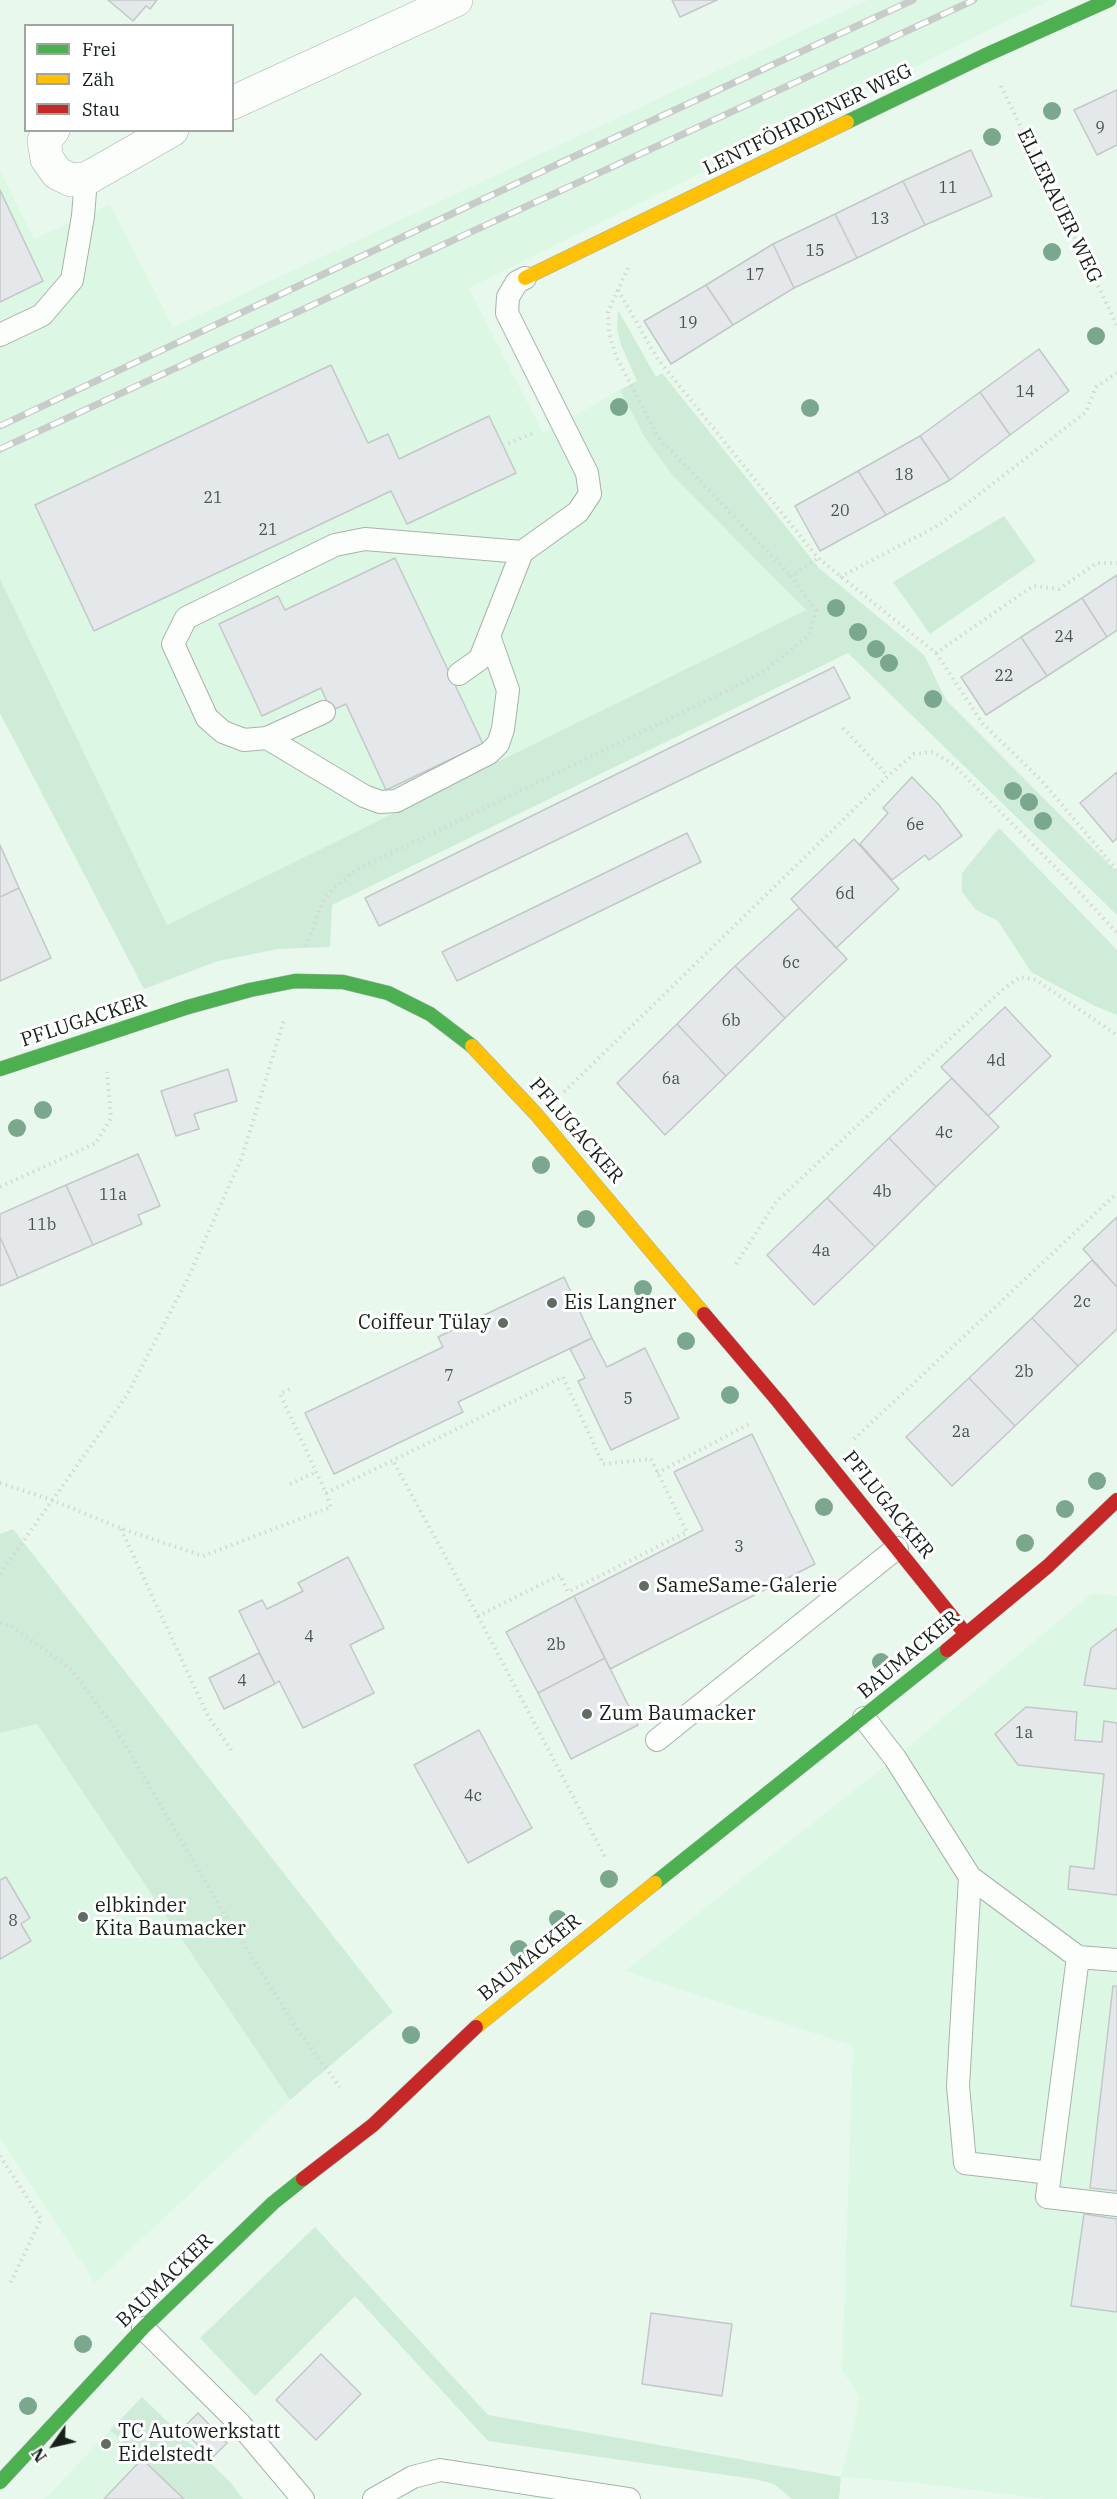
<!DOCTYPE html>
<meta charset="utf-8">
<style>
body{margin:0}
#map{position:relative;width:1117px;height:2499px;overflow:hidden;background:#e8f8ed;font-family:"IBM Plex Serif",serif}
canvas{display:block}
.legend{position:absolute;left:24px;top:24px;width:210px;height:108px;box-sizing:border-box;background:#fff;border:2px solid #a2a6a3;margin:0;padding:8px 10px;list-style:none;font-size:18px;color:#16211a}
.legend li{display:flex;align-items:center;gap:12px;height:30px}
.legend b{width:30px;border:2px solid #a2a6a3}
.north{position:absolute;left:24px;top:2415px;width:60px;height:60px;-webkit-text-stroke:4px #fff;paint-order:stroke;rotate:236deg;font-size:16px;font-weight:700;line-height:24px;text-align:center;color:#16211a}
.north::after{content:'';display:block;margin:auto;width:21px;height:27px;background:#16211a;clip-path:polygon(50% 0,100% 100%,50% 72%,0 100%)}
</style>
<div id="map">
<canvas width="1117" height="2499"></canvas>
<ul class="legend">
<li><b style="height:8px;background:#4caf50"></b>Frei</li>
<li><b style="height:8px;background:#ffc107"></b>Zäh</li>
<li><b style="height:8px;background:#c62828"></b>Stau</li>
</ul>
<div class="north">N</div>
</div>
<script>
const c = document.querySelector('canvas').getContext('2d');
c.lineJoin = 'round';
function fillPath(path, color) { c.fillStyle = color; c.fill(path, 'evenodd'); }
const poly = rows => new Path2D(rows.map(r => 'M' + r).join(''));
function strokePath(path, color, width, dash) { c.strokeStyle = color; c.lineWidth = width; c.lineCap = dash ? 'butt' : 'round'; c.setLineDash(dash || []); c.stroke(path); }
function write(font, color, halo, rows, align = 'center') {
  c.font = font + ' "IBM Plex Serif",serif'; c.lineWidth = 6; c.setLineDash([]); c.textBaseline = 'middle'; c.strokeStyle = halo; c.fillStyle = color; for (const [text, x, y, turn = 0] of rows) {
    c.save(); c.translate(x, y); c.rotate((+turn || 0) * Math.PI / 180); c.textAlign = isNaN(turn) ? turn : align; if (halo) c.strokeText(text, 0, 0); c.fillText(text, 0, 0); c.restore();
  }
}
fillPath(poly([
 [868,0,1050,0,469,288,543,433,620,390,645,438,673,476,806,610,167,926,0,579,0,170,34,239,110,204,173,327],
 [1092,1593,1117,1596,1117,2499,1046,2499,917,2483,841,2477,860,2397,842,2371,853,2046,625,1971,895,1758],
 [37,1724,290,2100,95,2283,0,2138,0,1733],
 [110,2430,142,2459,184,2499,45,2499]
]), '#dcf8e5');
fillPath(poly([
 [618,310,656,377,662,373,819,568,924,655,946,700,1117,872,1117,915,848,653,332,905,330,947,278,949,218,961,144,989,0,713,0,579,167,925,806,610,673,476,645,438,620,390,637,381,621,345,617,329],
 [1004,516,1036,561,930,634,893,582],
 [999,828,1117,950,1117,1015,1095,1006,1031,972,998,921,976,910,962,892,962,873],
 [13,1529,393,2012,290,2100,37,1724,0,1733,0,1534],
 [315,2227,488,2415,841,2477,839,2499,792,2499,774,2484,754,2479,488,2441,355,2296,255,2396,200,2338],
 [142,2397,231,2483,243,2499,184,2499,110,2430]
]), '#ceecd8');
const building = poly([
 [108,0,157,0,150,9,146,6,133,21,108,0],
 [672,0,717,0,680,17,672,0],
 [1117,90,1117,145,1097,155,1074,110,1117,90],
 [971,150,992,196,925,225,903,181,971,150],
 [903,181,925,225,857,258,835,214,903,181],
 [0,190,43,281,0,302,0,190],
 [835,214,857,258,794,288,773,244,835,214],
 [773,244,794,288,733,325,706,285,773,244],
 [706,285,733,325,671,364,644,321,706,285],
 [1039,349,1069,391,1010,435,980,392,1039,349],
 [331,365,368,443,388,434,399,459,489,416,516,473,407,524,391,491,94,631,35,505,331,365],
 [980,392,1010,435,950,480,920,436,980,392],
 [920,436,950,480,886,515,858,471,920,436],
 [858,471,886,515,820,551,795,506,858,471],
 [395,558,483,744,386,790,346,704,331,711,321,688,262,716,219,624,278,596,285,610,395,558],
 [1117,575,1117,630,1107,637,1082,598,1117,575],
 [1082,598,1107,637,1047,676,1021,637,1082,598],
 [1021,637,1047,676,986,715,961,677,1021,637],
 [834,667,850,698,379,926,365,898,834,667],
 [1117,772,1117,838,1113,842,1080,803,1117,772],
 [912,777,939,805,962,836,929,860,925,855,892,880,860,844,888,813,883,808,912,777],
 [687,833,701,862,457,981,442,952,687,833],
 [854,839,899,889,836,948,791,899,854,839],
 [0,845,19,888,0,897,0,845],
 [19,888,51,958,0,981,0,897,19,888],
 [799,908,847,959,785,1018,735,966,799,908],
 [735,966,785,1018,726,1076,677,1024,735,966],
 [1005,1007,1051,1056,988,1116,941,1067,1005,1007],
 [677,1024,726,1076,665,1135,617,1083,677,1024],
 [228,1069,237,1101,194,1114,199,1129,176,1136,161,1091,228,1069],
 [952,1078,999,1127,936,1187,889,1138,952,1078],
 [889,1138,936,1187,875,1247,827,1198,889,1138],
 [138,1154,160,1206,138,1215,142,1224,93,1245,66,1185,138,1154],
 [66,1185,93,1245,18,1278,0,1237,0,1214,66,1185],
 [827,1198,875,1247,814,1305,767,1255,827,1198],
 [1117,1217,1117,1287,1083,1249,1117,1217],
 [0,1237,18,1278,0,1286,0,1237],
 [1092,1260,1117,1287,1117,1329,1078,1366,1032,1318,1092,1260],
 [564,1277,592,1338,458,1402,463,1412,334,1474,305,1413,443,1347,438,1337,564,1277],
 [1032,1318,1078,1366,1015,1426,969,1378,1032,1318],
 [592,1338,607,1367,645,1348,679,1418,611,1450,578,1381,585,1378,570,1349,592,1338],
 [969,1378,1015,1426,952,1486,906,1437,969,1378],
 [752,1434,815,1564,610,1669,574,1596,703,1530,674,1472,752,1434],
 [348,1557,384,1628,350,1645,374,1693,303,1728,279,1681,275,1684,239,1611,262,1600,267,1609,303,1591,298,1583,348,1557],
 [574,1596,605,1658,538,1693,506,1632,574,1596],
 [1117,1628,1117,1689,1084,1685,1091,1648,1117,1628],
 [259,1653,275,1684,224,1709,209,1678,259,1653],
 [605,1658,638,1725,571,1759,538,1693,605,1658],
 [1026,1707,1077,1712,1075,1740,1102,1742,1104,1721,1117,1723,1117,1895,1068,1889,1070,1866,1094,1869,1104,1774,1018,1765,995,1734,1026,1707],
 [479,1730,532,1828,468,1863,414,1765,479,1730],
 [6,1877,30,1918,21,1924,31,1941,0,1959,0,1880,6,1877],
 [1113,1986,1117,1986,1117,2191,1090,2188,1113,1986],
 [1084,2214,1117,2219,1117,2312,1071,2306,1084,2214],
 [651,2313,732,2324,722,2396,642,2384,651,2313],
 [321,2354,361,2394,316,2440,276,2400,321,2354],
 [198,2413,227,2443,211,2459,182,2429,198,2413],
 [142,2459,184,2499,104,2499,142,2459]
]);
fillPath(building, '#e4e8eb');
strokePath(building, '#c3c7c8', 1.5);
const lane = poly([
 [0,335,42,315,72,280,83,216,86,179],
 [459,674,480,659,522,552],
 [324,712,267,738,244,740,223,732,207,718,173,644,186,618,335,545,365,539,522,552,578,512,590,494,587,473,507,313,508,297,517,282,525,278],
 [267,738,364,796,380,802,396,801,489,753,498,744,503,729,508,690,489,636],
 [864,1718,895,1758,970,1877,1078,1957,1047,2197,1117,2205],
 [657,1740,897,1548],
 [970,1877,958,2086,965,2163,1050,2173],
 [1078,1957,1117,1960],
 [143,2328,239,2423,303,2499],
 [374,2499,413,2477,440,2470,629,2499]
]);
const street = poly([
 [232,103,456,0],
 [53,130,44,141,47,159,57,173,71,180,86,179,172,130]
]);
const fast = poly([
 [847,122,986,55,1109,0],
 [0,1069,188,1007,250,990,295,981,343,982,388,993,430,1014,472,1046],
 [655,1883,947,1650],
 [0,2482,143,2328,273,2203,303,2179]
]);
const slow = poly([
 [525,278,847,122],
 [472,1046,536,1114,704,1314],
 [476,2027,655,1883]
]);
const jam = poly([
 [704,1314,778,1401,965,1633],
 [947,1650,1048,1566,1117,1500],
 [303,2179,373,2125,476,2027]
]);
strokePath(lane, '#a6b2aa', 24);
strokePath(street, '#a6b2aa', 34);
strokePath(fast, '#a6b2aa', 15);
strokePath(slow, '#a6b2aa', 15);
strokePath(jam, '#a6b2aa', 15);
strokePath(poly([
 [1001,86,1117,325],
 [628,268,608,312,609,333,616,356,658,437,791,576],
 [618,290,657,358,818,558,936,653,1033,586,1059,589,1097,563,1117,563],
 [503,446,533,433],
 [840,577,939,525,1086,412,1096,387,1117,373],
 [936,653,983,724,1041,780,1117,870],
 [843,728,888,776],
 [306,946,322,903,332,890,356,870,733,688,766,670,809,635,816,611,791,576,818,558],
 [564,1092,888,776,914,754,933,752,954,765,1067,879,1117,933],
 [0,1187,96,1143,111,1118,107,1072],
 [736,1264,776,1202,1002,990,1020,977,1036,980,1117,1035],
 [854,1439,1117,1193],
 [657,1473,751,1423],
 [0,1483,52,1500,120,1528,203,1556,331,1507,326,1493,280,1394,292,1388],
 [290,1484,316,1472],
 [326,1493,563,1377,603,1464,651,1459,687,1532,568,1592,560,1575,478,1616,393,1461],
 [121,1529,208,1716,234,1754],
 [0,1574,127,1395,187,1280,242,1157,284,1020],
 [478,1616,606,1859],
 [0,1623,11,1626,71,1669,117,1731,221,1908,297,2029,340,2087],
 [0,2156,41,2219,10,2284]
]), '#d3d8d4', 4, [1.5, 4.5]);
strokePath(lane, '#fcfefc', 22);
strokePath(street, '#fcfefc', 33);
strokePath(fast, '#4caf50', 14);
strokePath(slow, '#ffc107', 14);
strokePath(jam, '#c62828', 14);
const rail = poly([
 [0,426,575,156,913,0],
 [0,449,974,0]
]);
strokePath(rail, '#c7ccc8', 7);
strokePath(rail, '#fff', 4.5, [14]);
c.fillStyle = '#7ca78f';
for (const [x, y] of [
 [1052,111],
 [992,137],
 [1052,252],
 [1096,336],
 [619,407],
 [810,408],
 [836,608],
 [858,632],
 [876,649],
 [889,663],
 [933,699],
 [1013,791],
 [1029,802],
 [1043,821],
 [43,1110],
 [17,1128],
 [541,1165],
 [586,1219],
 [643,1289],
 [686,1341],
 [730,1395],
 [1097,1481],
 [824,1507],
 [1065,1509],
 [1025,1543],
 [881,1662],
 [609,1879],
 [558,1919],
 [519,1949],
 [411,2035],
 [83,2344],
 [28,2406]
]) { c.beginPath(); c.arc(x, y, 9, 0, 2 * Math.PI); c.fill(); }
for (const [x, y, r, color] of [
 [552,1303,6,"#606c64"],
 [503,1323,6,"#606c64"],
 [644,1586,6,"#606c64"],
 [587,1714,6,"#606c64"],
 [83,1917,6,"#606c64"],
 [106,2444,6,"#606c64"]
]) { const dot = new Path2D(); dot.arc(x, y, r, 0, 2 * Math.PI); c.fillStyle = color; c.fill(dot); strokePath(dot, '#fff', 2); }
write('16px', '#4a534e', null, [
 ["9",1100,128],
 ["11",948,188],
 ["13",880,219],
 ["15",815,251],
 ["17",755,275],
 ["19",688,323],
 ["14",1025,392],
 ["18",904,475],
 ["21",213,498],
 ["20",840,511],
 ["21",268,530],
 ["24",1064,637],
 ["22",1004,676],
 ["6e",915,825],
 ["6d",845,894],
 ["6c",791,963],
 ["6b",731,1021],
 ["4d",996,1061],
 ["6a",671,1079],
 ["4c",944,1133],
 ["4b",882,1192],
 ["11a",113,1195],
 ["11b",42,1225],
 ["4a",821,1251],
 ["2c",1082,1302],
 ["2b",1024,1372],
 ["7",449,1376],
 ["5",628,1399],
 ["2a",961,1432],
 ["3",739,1547],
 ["4",309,1637],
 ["2b",556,1645],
 ["4",242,1681],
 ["1a",1024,1733],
 ["4c",473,1796],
 ["8",13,1921]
]);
write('20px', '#16211a', '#fff', [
 ["LENTFÖHRDENER WEG",808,120,-26],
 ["ELLERAUER WEG",1059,206,64],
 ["PFLUGACKER",84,1021,-18],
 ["PFLUGACKER",576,1131,49],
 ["PFLUGACKER",888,1505,51],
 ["BAUMACKER",909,1655,-40],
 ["BAUMACKER",530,1958,-39],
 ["BAUMACKER",165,2281,-44]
]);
write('20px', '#16211a', '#fff', [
 ["Eis Langner",564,1303],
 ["Coiffeur Tülay",491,1323,"right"],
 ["SameSame-Galerie",656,1586],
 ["Zum Baumacker",599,1714],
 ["elbkinder",95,1906],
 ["Kita Baumacker",95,1929],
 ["TC Autowerkstatt",118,2432],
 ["Eidelstedt",118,2455]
], 'left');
</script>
